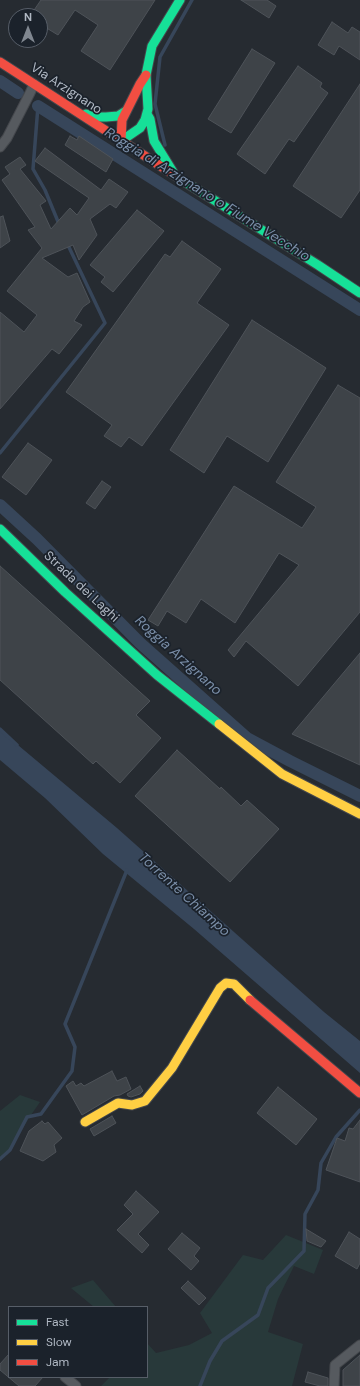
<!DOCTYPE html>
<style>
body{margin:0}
#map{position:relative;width:360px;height:1386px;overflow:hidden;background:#262b31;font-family:"DM Sans",sans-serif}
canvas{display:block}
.legend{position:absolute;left:8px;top:1306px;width:140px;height:72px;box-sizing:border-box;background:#1b222b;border:1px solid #575e68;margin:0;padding:5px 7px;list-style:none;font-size:12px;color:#b0b8c3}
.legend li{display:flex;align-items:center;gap:8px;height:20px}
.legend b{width:20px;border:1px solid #575e68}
.north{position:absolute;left:8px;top:8px;width:40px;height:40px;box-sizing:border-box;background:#1b222b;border:1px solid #575e68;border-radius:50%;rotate:0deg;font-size:11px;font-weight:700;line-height:16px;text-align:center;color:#b0b8c3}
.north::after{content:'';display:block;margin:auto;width:14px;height:18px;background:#808790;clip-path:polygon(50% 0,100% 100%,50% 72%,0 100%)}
</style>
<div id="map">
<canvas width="360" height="1386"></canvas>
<ul class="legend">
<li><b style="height:5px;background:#16e098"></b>Fast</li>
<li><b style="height:5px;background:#ffcf43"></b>Slow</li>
<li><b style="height:5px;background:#f24e42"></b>Jam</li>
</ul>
<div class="north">N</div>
</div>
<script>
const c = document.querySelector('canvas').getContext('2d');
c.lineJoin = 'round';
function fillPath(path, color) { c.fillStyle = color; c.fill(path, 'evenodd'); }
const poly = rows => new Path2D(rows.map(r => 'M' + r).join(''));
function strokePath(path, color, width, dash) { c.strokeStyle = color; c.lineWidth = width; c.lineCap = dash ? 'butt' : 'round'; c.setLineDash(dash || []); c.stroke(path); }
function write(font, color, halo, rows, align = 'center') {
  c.font = font + ' "DM Sans",sans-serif'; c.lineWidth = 3.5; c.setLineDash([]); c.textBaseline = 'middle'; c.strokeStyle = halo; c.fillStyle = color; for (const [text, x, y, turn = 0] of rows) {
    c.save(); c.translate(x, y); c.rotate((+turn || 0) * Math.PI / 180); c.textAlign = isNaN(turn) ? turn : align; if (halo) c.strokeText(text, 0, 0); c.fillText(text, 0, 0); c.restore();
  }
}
fillPath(poly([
 [20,1095,40,1102,29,1118,8,1153,0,1161,0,1111],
 [286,1235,323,1250,314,1274,294,1266,278,1299,268,1332,303,1344,292,1386,101,1386,110,1377,147,1377,147,1343,156,1353,189,1345,212,1333,200,1313,243,1255,263,1260],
 [93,1280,116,1307,94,1307,71,1288]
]), '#28393a');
fillPath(poly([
 [0,730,117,828,324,1012,360,1041,360,1073,194,929,103,854,45,798,0,760]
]), '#37465a');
strokePath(poly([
 [38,106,33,169,45,190,59,224],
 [165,145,155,104,160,57,192,0],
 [0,453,105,323,67,243],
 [0,729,17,745],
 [0,1159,10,1150,27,1117,41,1114,72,1071,75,1047,65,1024,127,870],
 [200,1386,210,1361,222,1341,258,1315,268,1288,304,1251,305,1214,318,1190,321,1163,336,1137,360,1110]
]), '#37465a', 3.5);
strokePath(poly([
 [0,81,18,93],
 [38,106,360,310],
 [0,505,37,539,140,643,247,738,290,761,360,796]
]), '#37465a', 12);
const building = poly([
 [41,0,155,0,110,70,81,51,98,25,75,10,58,35,40,24,40,16,30,16,41,0],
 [241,0,267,0,276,6,269,18,241,0],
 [332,22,348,33,352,27,360,32,360,60,339,46,334,55,318,45,332,22],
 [252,49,275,63,231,133,208,119,252,49],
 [298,66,322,83,320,87,328,93,294,142,289,139,265,174,237,154,298,66],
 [360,84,360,190,341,218,293,186,360,84],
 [70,136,77,140,79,136,113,159,106,172,65,145,70,136],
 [45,148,101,190,109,179,128,192,116,208,110,204,90,219,97,235,79,260,73,245,42,258,68,277,77,273,90,302,83,307,74,321,82,325,59,354,52,349,0,409,0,312,24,332,37,315,7,291,42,248,28,230,35,227,2,180,10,174,5,167,20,157,26,165,20,169,46,201,40,205,51,229,70,208,77,215,89,198,35,161,45,148],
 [137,210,164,231,113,292,101,282,105,277,90,265,137,210],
 [3,216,10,241,0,248,0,217,3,216],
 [182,241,221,269,197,303,229,325,142,446,129,437,121,447,104,436,112,425,66,392,165,254,170,257,182,241],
 [252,320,326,368,268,462,227,436,204,473,170,450,252,320],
 [338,385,360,398,360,612,298,686,246,641,234,657,228,650,299,565,279,553,235,623,201,599,186,623,167,611,158,626,148,620,234,486,302,528,316,507,276,482,338,385],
 [28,443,52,460,26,495,2,477,28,443],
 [102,481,111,487,95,509,86,503,102,481],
 [0,566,150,701,136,715,161,738,120,783,96,761,93,764,0,680,0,566],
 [360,653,360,765,292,734,360,653],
 [177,750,220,789,221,787,241,806,247,800,279,829,230,882,135,796,177,750],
 [112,1071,117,1081,126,1077,131,1089,120,1095,114,1096,82,1115,66,1086,73,1081,76,1086,81,1083,84,1086,112,1071],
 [140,1086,143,1091,140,1094,131,1097,128,1096,127,1094,140,1086],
 [278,1087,317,1119,296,1145,257,1113,278,1087],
 [112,1116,116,1123,94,1136,90,1129,112,1116],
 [360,1120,360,1182,326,1170,337,1138,345,1141,349,1128,353,1129,360,1120],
 [42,1121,45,1124,48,1122,62,1138,54,1145,56,1152,43,1161,20,1151,29,1131,42,1121],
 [136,1191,159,1212,138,1234,149,1245,142,1253,117,1230,133,1214,124,1205,136,1191],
 [306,1229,326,1241,321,1247,307,1241,306,1229],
 [349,1232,360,1239,360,1263,357,1269,335,1256,349,1232],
 [182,1233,200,1248,194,1256,199,1261,191,1270,168,1249,182,1233],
 [188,1281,206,1298,199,1305,181,1288,188,1281],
 [9,1354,9,1377,43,1377,35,1386,19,1386,0,1370,0,1364,9,1354],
 [360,1355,360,1386,343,1386,343,1370,360,1355],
 [308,1372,328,1378,328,1386,320,1386,305,1382,308,1372]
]);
fillPath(building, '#3e4348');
strokePath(building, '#4e5359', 1);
const street = poly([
 [0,147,7,138,30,93,34,84],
 [65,1377,76,1386],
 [334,1386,335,1365,360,1345]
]);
const fast = poly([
 [86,114,95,117,106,117,118,116,126,111],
 [147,114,150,119,154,141,173,172],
 [121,141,140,128,145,120,148,109,146,75,152,46,180,0],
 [182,180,318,265,360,293],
 [0,529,65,592,157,675,219,724]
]);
const slow = poly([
 [219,724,282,774,360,814],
 [85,1122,118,1103,132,1105,145,1101,172,1068,220,988,226,983,234,984,250,1000]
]);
const jam = poly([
 [0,62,182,180],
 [121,141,122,120,140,84,146,75],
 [250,1000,360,1093]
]);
strokePath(street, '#44474c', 11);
strokePath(fast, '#44474c', 11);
strokePath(slow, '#44474c', 11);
strokePath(jam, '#44474c', 11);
strokePath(street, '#565a5f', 9);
strokePath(fast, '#16e098', 9);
strokePath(slow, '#ffcf43', 9);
strokePath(jam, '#f24e42', 9);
write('13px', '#b0b8c3', '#1b222b', [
 ["Via Arzignano",66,89,33],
 ["Strada dei Laghi",81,587,43]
]);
write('italic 14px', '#7b8fa9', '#1b222b', [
 ["Roggia di Arzignano o Fiume Vecchio",207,195,32],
 ["Roggia Arzignano",178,656,42],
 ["Torrente Chiampo",184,895,42]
]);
</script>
